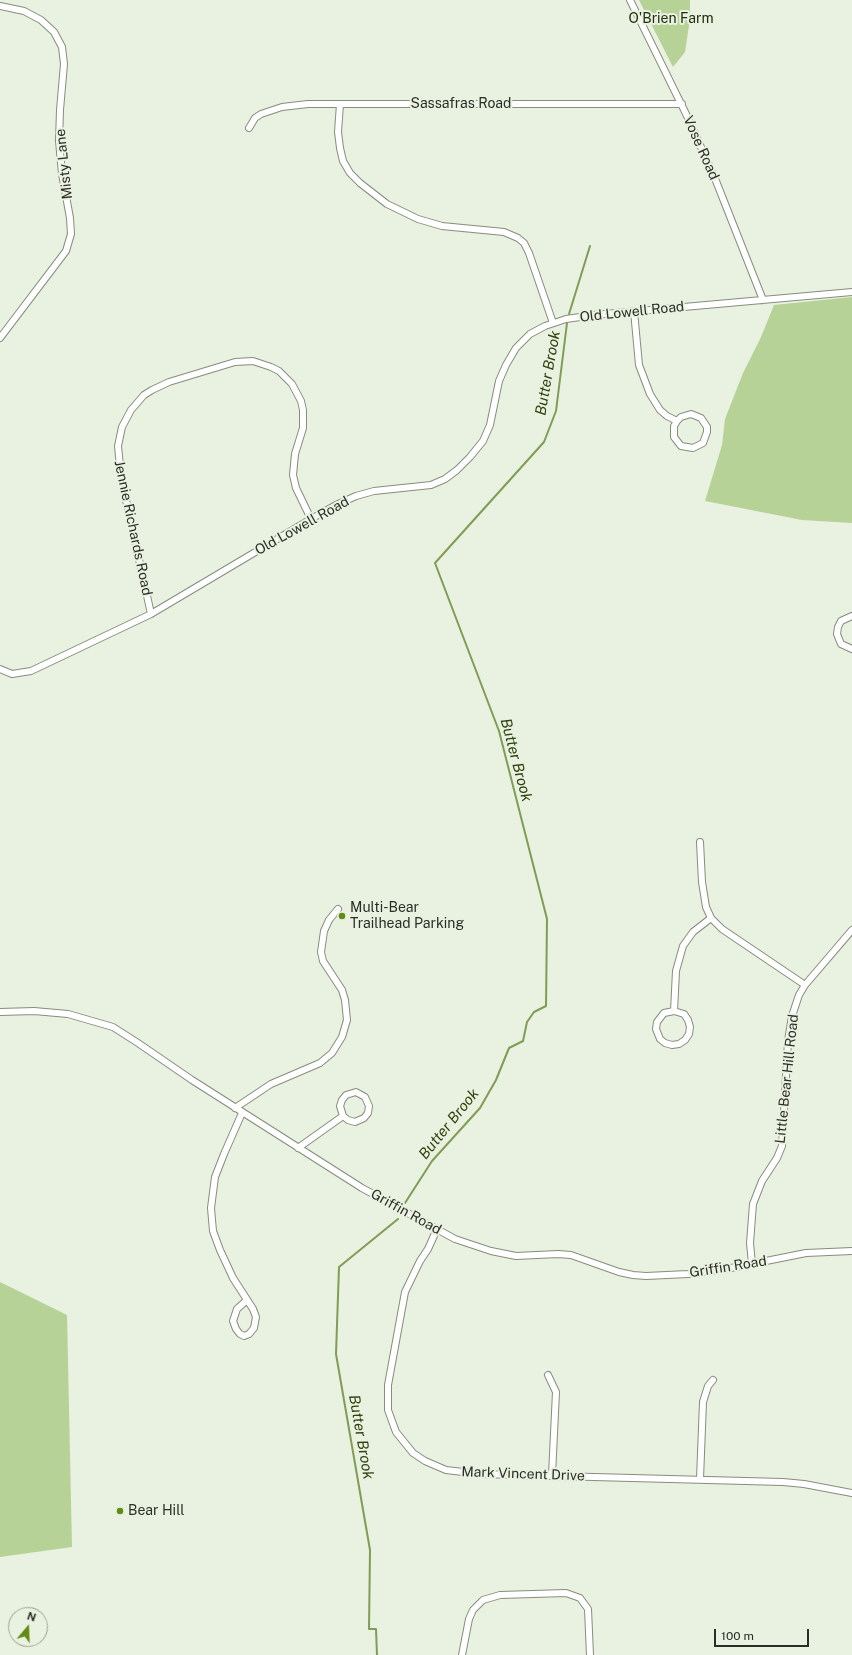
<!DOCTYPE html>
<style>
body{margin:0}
#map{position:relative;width:852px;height:1655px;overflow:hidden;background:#e9f1e0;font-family:"Public Sans",sans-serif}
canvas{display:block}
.north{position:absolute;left:8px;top:1607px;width:40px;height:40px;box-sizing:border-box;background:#e9f1e0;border:1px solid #9da396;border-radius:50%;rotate:19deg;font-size:11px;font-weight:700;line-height:16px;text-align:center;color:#2b2e27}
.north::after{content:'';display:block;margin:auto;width:14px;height:18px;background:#628a15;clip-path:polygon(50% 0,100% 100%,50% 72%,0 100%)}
.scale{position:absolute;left:714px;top:1629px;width:95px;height:18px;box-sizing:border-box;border:2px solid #2b2e27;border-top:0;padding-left:5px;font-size:12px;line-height:14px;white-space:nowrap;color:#2b2e27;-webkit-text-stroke:3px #e9f1e0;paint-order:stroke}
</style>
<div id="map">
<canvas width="852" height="1655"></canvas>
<div class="north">N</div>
<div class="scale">100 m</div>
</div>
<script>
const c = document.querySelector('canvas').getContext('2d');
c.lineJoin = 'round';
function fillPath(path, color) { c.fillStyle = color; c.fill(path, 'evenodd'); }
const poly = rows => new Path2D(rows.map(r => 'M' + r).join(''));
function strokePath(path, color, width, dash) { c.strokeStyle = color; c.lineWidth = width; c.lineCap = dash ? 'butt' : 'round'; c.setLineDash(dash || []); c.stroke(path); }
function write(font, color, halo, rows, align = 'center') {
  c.font = font + ' "Public Sans",sans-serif'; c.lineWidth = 4; c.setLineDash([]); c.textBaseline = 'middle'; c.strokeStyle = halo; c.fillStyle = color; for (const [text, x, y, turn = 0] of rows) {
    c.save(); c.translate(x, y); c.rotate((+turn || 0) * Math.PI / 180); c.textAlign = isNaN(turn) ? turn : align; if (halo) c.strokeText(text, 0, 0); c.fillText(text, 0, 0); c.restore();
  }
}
fillPath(poly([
 [639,0,690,0,690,19,685,52,673,67],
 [852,297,852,523,802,520,705,501,722,445,725,419,743,373,761,337,774,305],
 [0,1282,67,1315,72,1547,0,1557]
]), '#b7d296');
strokePath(poly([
 [569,314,590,246],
 [405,1203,432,1161,480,1108,496,1080,509,1048,523,1041,527,1022,534,1012,546,1006,547,919,499,731,435,563,544,442,556,411,567,323],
 [377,1655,376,1629,369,1629,370,1550,336,1354,339,1267,398,1219]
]), '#7f9d55', 2);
const street = poly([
 [630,0,688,118,716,181,763,300],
 [0,6,24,11,41,20,54,32,62,47,64,64,60,110,59,141,62,174,70,218,71,234,66,251,0,338],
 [340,104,338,132,340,148,343,161,350,173,360,183,387,204,418,219,442,226,504,232,518,238,524,243,529,253,553,323],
 [249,128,255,118,261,114,282,107,308,104,682,104],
 [634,311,639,365,650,394,660,410,667,416,677,421,681,417,691,414,701,418,707,427,707,432,703,443,693,448,681,446,674,437,674,426,677,421],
 [151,614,121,477,118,446,122,427,131,410,144,395,152,390,169,382,235,362,253,361,271,367,279,371,292,384,301,401,303,410,303,428,295,454,293,475,296,488,311,519],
 [852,616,841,621,838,627,837,634,841,644,852,649],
 [0,669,12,674,31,671,151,614,311,519,336,505,356,496,374,491,431,485,445,479,457,470,470,457,483,441,490,425,499,381,506,365,516,348,530,334,545,326,566,319,594,315,852,292],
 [700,842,702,882,706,907,711,918,722,929,805,985],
 [674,1011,684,1014,688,1020,690,1027,689,1034,685,1040,679,1044,672,1045,665,1043,660,1039,656,1029,657,1022,664,1013,674,1011,676,971,683,946,693,932,711,918],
 [0,1012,34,1011,68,1014,113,1027,138,1043,192,1080,362,1188,455,1239,491,1251,516,1256,558,1254,571,1255,619,1272,633,1275,646,1276,688,1274,726,1269,806,1253,852,1251],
 [235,1108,271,1084,320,1063,332,1053,342,1037,347,1020,345,1000,342,990,323,961,321,952,324,931,329,920,338,909],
 [242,1113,224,1154,215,1177,211,1208,213,1231,220,1250,233,1278,253,1309,256,1317,254,1328,249,1334,244,1336,240,1334,236,1329,233,1321,237,1309,247,1300],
 [298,1148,343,1116,340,1106,342,1100,346,1095,356,1092,365,1097,369,1106,368,1113,364,1118,355,1122,348,1120,343,1116],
 [437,1229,428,1249,420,1261,405,1292,388,1385,388,1410,396,1432,413,1453,425,1461,446,1470,480,1474,783,1482,804,1484,852,1493],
 [752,1264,750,1243,753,1204,762,1181,777,1158,782,1146,788,1041,792,1016,799,995,805,985,852,930],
 [548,1375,556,1392,552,1475],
 [700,1479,703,1402,708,1386,713,1380],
 [462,1655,469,1619,473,1610,483,1600,500,1595,566,1593,580,1598,588,1609,590,1655]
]);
strokePath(street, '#868d7d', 8);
strokePath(street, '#fff', 6);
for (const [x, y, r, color] of [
 [342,916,4,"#628a15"],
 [120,1511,4,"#628a15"]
]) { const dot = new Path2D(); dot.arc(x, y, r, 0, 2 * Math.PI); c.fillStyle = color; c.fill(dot); strokePath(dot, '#e9f1e0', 1.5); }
write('14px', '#212e0f', '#e9f1e0', [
 ["O'Brien Farm",671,19]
]);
write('14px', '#2b2e27', '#e9f1e0', [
 ["Sassafras Road",461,104],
 ["Vose Road",701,148,66],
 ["Misty Lane",64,164,-96],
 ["Old Lowell Road",632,312,-6],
 ["Old Lowell Road",302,526,-29],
 ["Jennie Richards Road",133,528,78],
 ["Little Bear Hill Road",787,1079,-84],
 ["Griffin Road",406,1212,29],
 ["Griffin Road",728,1267,-9],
 ["Mark Vincent Drive",523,1474,2]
]);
write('14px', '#2b2e27', '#e9f1e0', [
 ["Multi-Bear",350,908],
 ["Trailhead Parking",350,924],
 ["Bear Hill",128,1511]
], 'left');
write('italic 15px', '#2f420d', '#e9f1e0', [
 ["Butter Brook",548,373,-80],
 ["Butter Brook",516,760,75],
 ["Butter Brook",449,1124,-51],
 ["Butter Brook",361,1437,80]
]);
</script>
